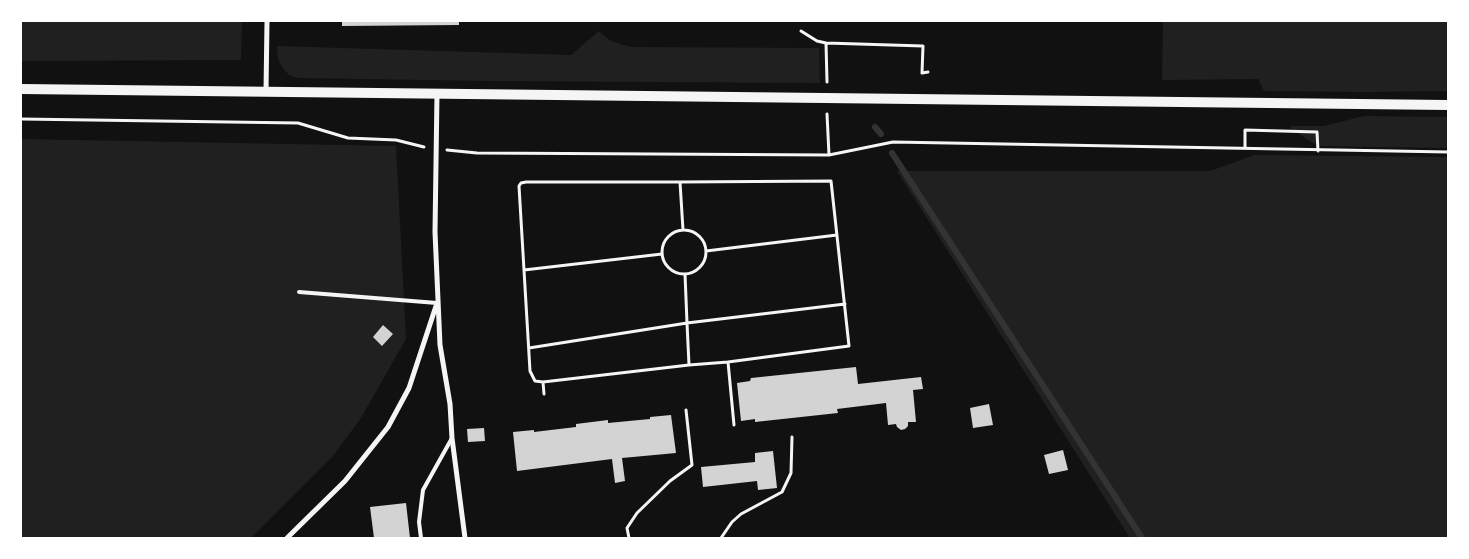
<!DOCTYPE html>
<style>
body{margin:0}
#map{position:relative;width:1469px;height:559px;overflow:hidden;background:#111;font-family:Cabin,sans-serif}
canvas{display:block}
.frame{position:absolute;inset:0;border:22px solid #fff;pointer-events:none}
</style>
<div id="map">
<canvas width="1469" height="559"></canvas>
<div class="frame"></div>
</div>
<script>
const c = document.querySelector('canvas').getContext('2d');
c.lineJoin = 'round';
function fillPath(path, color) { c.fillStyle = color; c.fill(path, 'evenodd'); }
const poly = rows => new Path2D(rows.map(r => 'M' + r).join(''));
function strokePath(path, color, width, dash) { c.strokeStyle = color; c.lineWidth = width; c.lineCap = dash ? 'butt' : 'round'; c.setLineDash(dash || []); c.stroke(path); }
fillPath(poly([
 [21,21,242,21,241,60,21,61],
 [1163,21,1448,21,1448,91,1365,92,1264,91,1258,79,1162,80],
 [599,31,609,40,630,47,819,48,820,83,491,81,298,78,289,75,282,67,278,59,277,46,571,55],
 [1364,116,1448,117,1448,148,1318,146,1291,129,1291,126,1324,126],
 [21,139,396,146,406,339,361,418,333,456,251,538,21,538],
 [1255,155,1448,157,1448,538,1130,538,897,171,1210,171]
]), '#202020');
strokePath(poly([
 [875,127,881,134],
 [892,153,1142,538]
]), '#333', 6);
fillPath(poly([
 [342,21,459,21,459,25,342,26],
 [383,325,393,334,382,346,373,337],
 [856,367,858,384,921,377,923,389,913,390,916,422,908,422,908,426,905,429,901,430,897,427,896,424,888,425,886,403,837,409,838,413,755,422,755,419,741,421,737,383,750,381,751,378],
 [989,404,993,425,973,428,970,408],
 [671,415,676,453,622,458,625,481,615,483,612,459,517,471,513,432,534,430,534,432,576,427,576,424,608,420,608,423,650,419,650,417],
 [484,428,485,441,468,442,467,429],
 [1063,450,1068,470,1049,474,1044,455],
 [773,451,777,488,758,490,757,481,703,487,701,467,755,462,755,453],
 [406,503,410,538,374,538,370,507]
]), '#d3d3d3');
strokePath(poly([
 [801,31,817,41,826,43,827,82],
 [826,43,923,46,922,73,928,72],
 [827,114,829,155],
 [21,119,298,123,348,138,396,140,424,147],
 [1245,148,1245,130,1317,132,1318,151],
 [447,150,477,153,829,155,893,142,1448,152],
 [680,182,526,182,521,183,519,186,530,371,535,381,543,382,689,365],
 [683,230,680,182,831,181,849,346,728,362,734,425],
 '662 252a22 22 0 1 1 44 0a22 22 0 1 1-44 0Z',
 [706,251,837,235],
 [524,270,662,254],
 [685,274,687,323,845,304],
 [529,348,687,323,689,365,728,362],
 [543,382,544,394],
 [629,538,627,528,637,513,670,481,692,465,686,410],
 [721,538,732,522,741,514,782,492,791,473,792,437]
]), '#f5f5f5', 3);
strokePath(poly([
 [299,292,437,303],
 [421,538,419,522,423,490,452,438]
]), '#f5f5f5', 4);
strokePath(poly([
 [266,91,267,21],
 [437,94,435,232,440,345,450,404,452,438,465,538],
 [287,538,345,481,388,427,409,388,436,306]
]), '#f5f5f5', 5);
strokePath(poly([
 [21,89,1448,105]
]), '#f5f5f5', 10);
</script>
